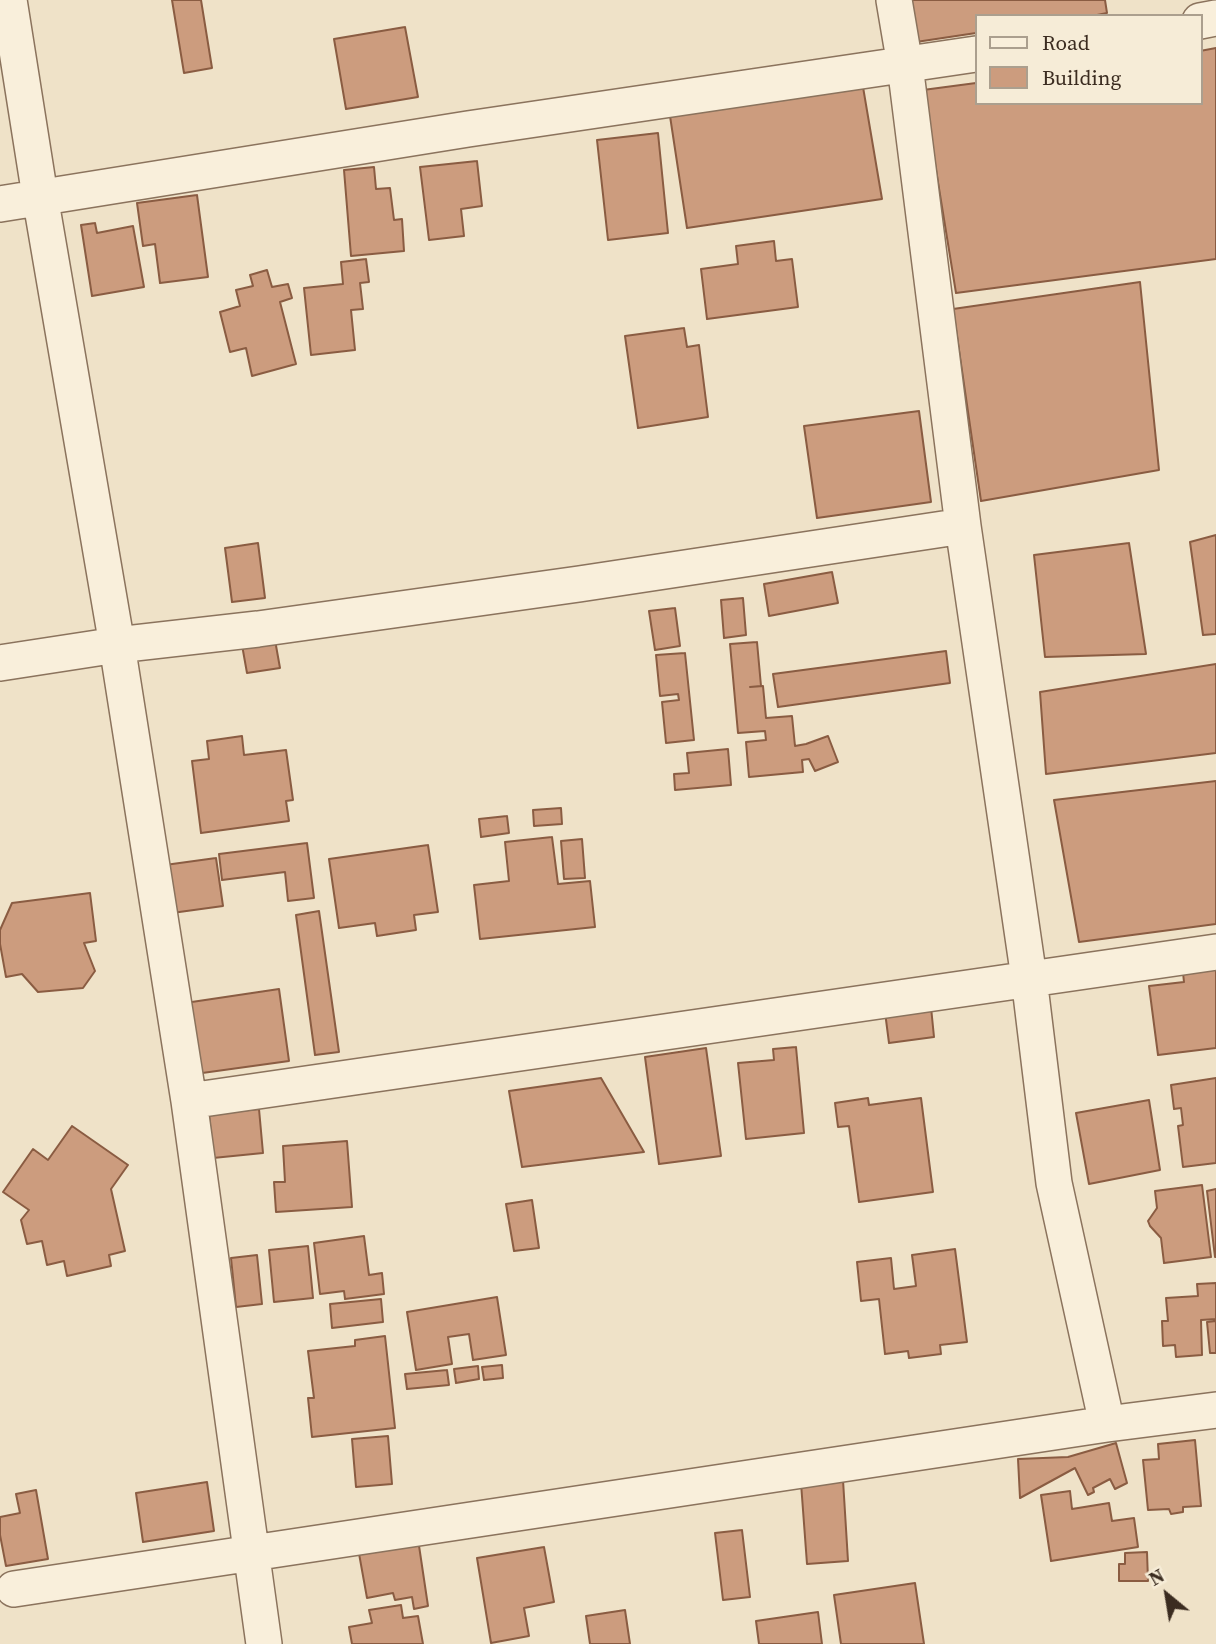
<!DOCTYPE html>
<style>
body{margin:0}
#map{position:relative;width:1216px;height:1644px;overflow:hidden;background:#efe2c8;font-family:"Source Serif 4",serif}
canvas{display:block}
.legend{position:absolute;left:975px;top:14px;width:228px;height:91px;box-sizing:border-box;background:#f6ecd7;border:2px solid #ab9f8e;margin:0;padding:9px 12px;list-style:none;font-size:21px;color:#3b2c20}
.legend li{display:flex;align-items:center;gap:14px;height:35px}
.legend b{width:35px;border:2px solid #ab9f8e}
.north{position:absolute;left:1132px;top:1560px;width:70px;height:70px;-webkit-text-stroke:5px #f6ecd7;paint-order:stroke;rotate:330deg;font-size:19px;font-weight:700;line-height:28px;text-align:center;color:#3b2c20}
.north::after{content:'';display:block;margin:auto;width:24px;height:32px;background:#3b2c20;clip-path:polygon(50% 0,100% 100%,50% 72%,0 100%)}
</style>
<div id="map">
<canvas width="1216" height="1644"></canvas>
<ul class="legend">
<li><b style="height:9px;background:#f9efdb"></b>Road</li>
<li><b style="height:19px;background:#cc9c7e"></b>Building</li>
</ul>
<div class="north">N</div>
</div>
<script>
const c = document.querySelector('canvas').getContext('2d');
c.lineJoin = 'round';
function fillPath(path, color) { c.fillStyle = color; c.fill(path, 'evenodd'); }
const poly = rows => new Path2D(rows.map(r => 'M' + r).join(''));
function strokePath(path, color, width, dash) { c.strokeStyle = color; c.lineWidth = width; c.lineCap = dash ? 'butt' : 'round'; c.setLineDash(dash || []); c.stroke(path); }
const building = poly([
 [172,0,201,0,212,68,184,73,172,0],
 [910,0,1105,0,1107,13,1092,16,976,16,976,33,916,42,910,0],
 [405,27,418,97,346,109,334,39,405,27],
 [1216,48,1216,259,956,293,923,90,976,83,976,103,1200,103,1200,51,1216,48],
 [863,87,882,199,687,228,670,116,863,87],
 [658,133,668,233,608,240,597,140,658,133],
 [477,161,482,206,461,209,464,236,429,240,420,167,477,161],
 [374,167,376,189,390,188,394,220,402,219,404,251,351,256,344,170,374,167],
 [197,195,208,277,160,283,155,244,143,246,137,203,197,195],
 [95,223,97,233,133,226,144,287,92,296,81,225,95,223],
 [774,241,776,261,792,259,798,307,707,319,701,269,738,264,736,246,774,241],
 [366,259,369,282,360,283,363,309,351,310,355,350,311,355,304,288,343,284,341,262,366,259],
 [267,270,272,287,288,284,292,298,280,302,296,364,252,376,246,348,230,352,220,312,240,306,236,290,253,286,250,275,267,270],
 [1140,282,1159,470,981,501,953,309,1140,282],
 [684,328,687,347,699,345,708,417,638,428,625,336,684,328],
 [919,411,931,502,817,518,804,426,919,411],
 [1216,535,1216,634,1203,635,1190,542,1216,535],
 [258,543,265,598,232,602,225,548,258,543],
 [1129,543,1146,654,1045,657,1034,555,1129,543],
 [832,572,838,603,769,616,764,584,832,572],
 [743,598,746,635,724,638,721,600,743,598],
 [675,608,680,646,655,650,649,611,675,608],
 [275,640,280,668,247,673,242,645,275,640],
 [757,642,761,686,750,687,763,686,766,718,792,716,795,746,806,744,828,736,838,762,815,771,809,759,802,760,803,772,749,777,746,742,766,740,765,731,738,733,730,644,757,642],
 [946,651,950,683,778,707,773,674,946,651],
 [685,653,694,740,666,743,662,702,679,700,678,694,660,696,656,655,685,653],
 [1216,664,1216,753,1046,774,1040,692,1216,664],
 [242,736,244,755,286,750,293,800,286,801,289,821,201,833,192,761,209,759,207,741,242,736],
 [728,749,731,785,675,790,674,774,689,773,687,753,728,749],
 [1216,781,1216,924,1079,942,1054,800,1216,781],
 [561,808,562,824,534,826,533,810,561,808],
 [507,816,509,833,481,837,479,819,507,816],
 [552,837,558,884,590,881,595,927,480,939,474,885,509,881,505,842,552,837],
 [582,839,585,878,564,879,561,841,582,839],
 [307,843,314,898,288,901,285,872,222,880,219,854,307,843],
 [428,845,438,912,414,915,416,930,377,936,375,923,339,928,329,859,428,845],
 [216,858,223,906,172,913,165,865,216,858],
 [90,893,96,941,84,943,95,971,83,988,38,992,22,974,6,977,0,944,0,930,12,903,90,893],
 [319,911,339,1052,315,1055,296,915,319,911],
 [1182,964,1216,968,1216,1048,1158,1055,1149,986,1184,982,1182,964],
 [279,989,289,1061,195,1074,185,1003,279,989],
 [931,1007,934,1037,889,1043,885,1012,931,1007],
 [796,1047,804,1133,746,1139,738,1063,774,1060,773,1049,796,1047],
 [706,1048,721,1156,659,1164,645,1057,706,1048],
 [601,1078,644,1152,522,1167,509,1091,601,1078],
 [1216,1078,1216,1163,1183,1167,1178,1126,1183,1125,1181,1108,1174,1109,1171,1085,1216,1078],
 [868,1098,869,1105,921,1098,933,1192,859,1202,849,1126,838,1127,835,1103,868,1098],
 [1149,1100,1160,1170,1089,1184,1076,1113,1149,1100],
 [259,1109,263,1153,213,1158,209,1114,259,1109],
 [72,1126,128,1165,111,1189,125,1251,109,1255,111,1266,67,1276,64,1261,47,1265,42,1241,27,1244,21,1220,29,1210,3,1192,33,1149,48,1160,72,1126],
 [347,1141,352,1207,276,1212,274,1182,285,1182,283,1146,347,1141],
 [1202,1185,1211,1257,1164,1263,1161,1238,1150,1226,1148,1221,1157,1208,1155,1191,1202,1185],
 [1216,1189,1216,1257,1215,1257,1207,1191,1216,1189],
 [532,1200,539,1248,514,1251,506,1204,532,1200],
 [364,1236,369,1275,382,1273,384,1294,345,1299,344,1291,320,1294,314,1243,364,1236],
 [308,1246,313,1298,274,1302,269,1250,308,1246],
 [955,1249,967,1342,940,1345,941,1354,909,1358,908,1351,885,1354,879,1299,861,1301,857,1262,891,1258,894,1289,916,1286,912,1255,955,1249],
 [257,1255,262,1304,236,1307,231,1258,257,1255],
 [1216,1283,1216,1319,1201,1320,1202,1355,1176,1357,1175,1345,1163,1346,1162,1321,1168,1321,1166,1298,1198,1296,1197,1284,1216,1283],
 [497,1297,506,1355,473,1360,469,1334,448,1337,452,1364,416,1370,407,1312,497,1297],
 [381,1299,383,1322,332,1328,330,1304,381,1299],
 [1216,1321,1216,1353,1210,1353,1207,1322,1216,1321],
 [385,1336,395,1428,312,1437,308,1398,314,1398,308,1351,355,1346,355,1340,385,1336],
 [502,1365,503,1378,484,1380,482,1367,502,1365],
 [478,1366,479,1379,456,1383,454,1369,478,1366],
 [447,1370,449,1385,407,1389,405,1374,447,1370],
 [388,1436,392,1484,356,1487,352,1439,388,1436],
 [1195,1440,1201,1506,1183,1507,1183,1512,1171,1514,1169,1509,1148,1510,1143,1460,1159,1459,1158,1444,1195,1440],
 [1116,1443,1127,1483,1115,1489,1110,1479,1093,1488,1094,1492,1088,1495,1075,1468,1020,1498,1018,1459,1068,1457,1116,1443],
 [843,1480,848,1561,807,1564,801,1483,843,1480],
 [207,1482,214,1531,143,1542,136,1493,207,1482],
 [36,1490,48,1559,6,1566,0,1535,0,1517,20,1513,16,1494,36,1490],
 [1070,1491,1072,1509,1109,1503,1112,1521,1134,1518,1138,1547,1051,1561,1041,1495,1070,1491],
 [742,1530,750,1597,723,1600,715,1533,742,1530],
 [418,1539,428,1606,414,1609,412,1597,395,1600,393,1593,367,1598,358,1548,418,1539],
 [544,1547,554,1602,524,1608,529,1636,491,1643,477,1558,544,1547],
 [1147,1552,1148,1581,1119,1581,1119,1564,1125,1564,1125,1553,1147,1552],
 [915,1583,924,1644,841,1644,834,1595,915,1583],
 [401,1605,403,1618,418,1616,423,1644,352,1644,349,1627,372,1623,369,1610,401,1605],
 [625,1610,630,1644,590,1644,586,1616,625,1610],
 [818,1612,822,1644,759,1644,756,1621,818,1612]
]);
fillPath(building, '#cc9c7e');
strokePath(building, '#8a5c42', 2);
const minor = poly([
 [9,0,40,196,117,645,189,1101,264,1644],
 [894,0,905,65,963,526,1029,978,1054,1183,1107,1424],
 [1200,21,1216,18],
 [0,204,468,129,976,54],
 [0,663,117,645,258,629,579,584,963,526],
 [189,1101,1216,952],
 [14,1589,1107,1424,1216,1410]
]);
strokePath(minor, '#8b735d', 38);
strokePath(minor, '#f9efdb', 35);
</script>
